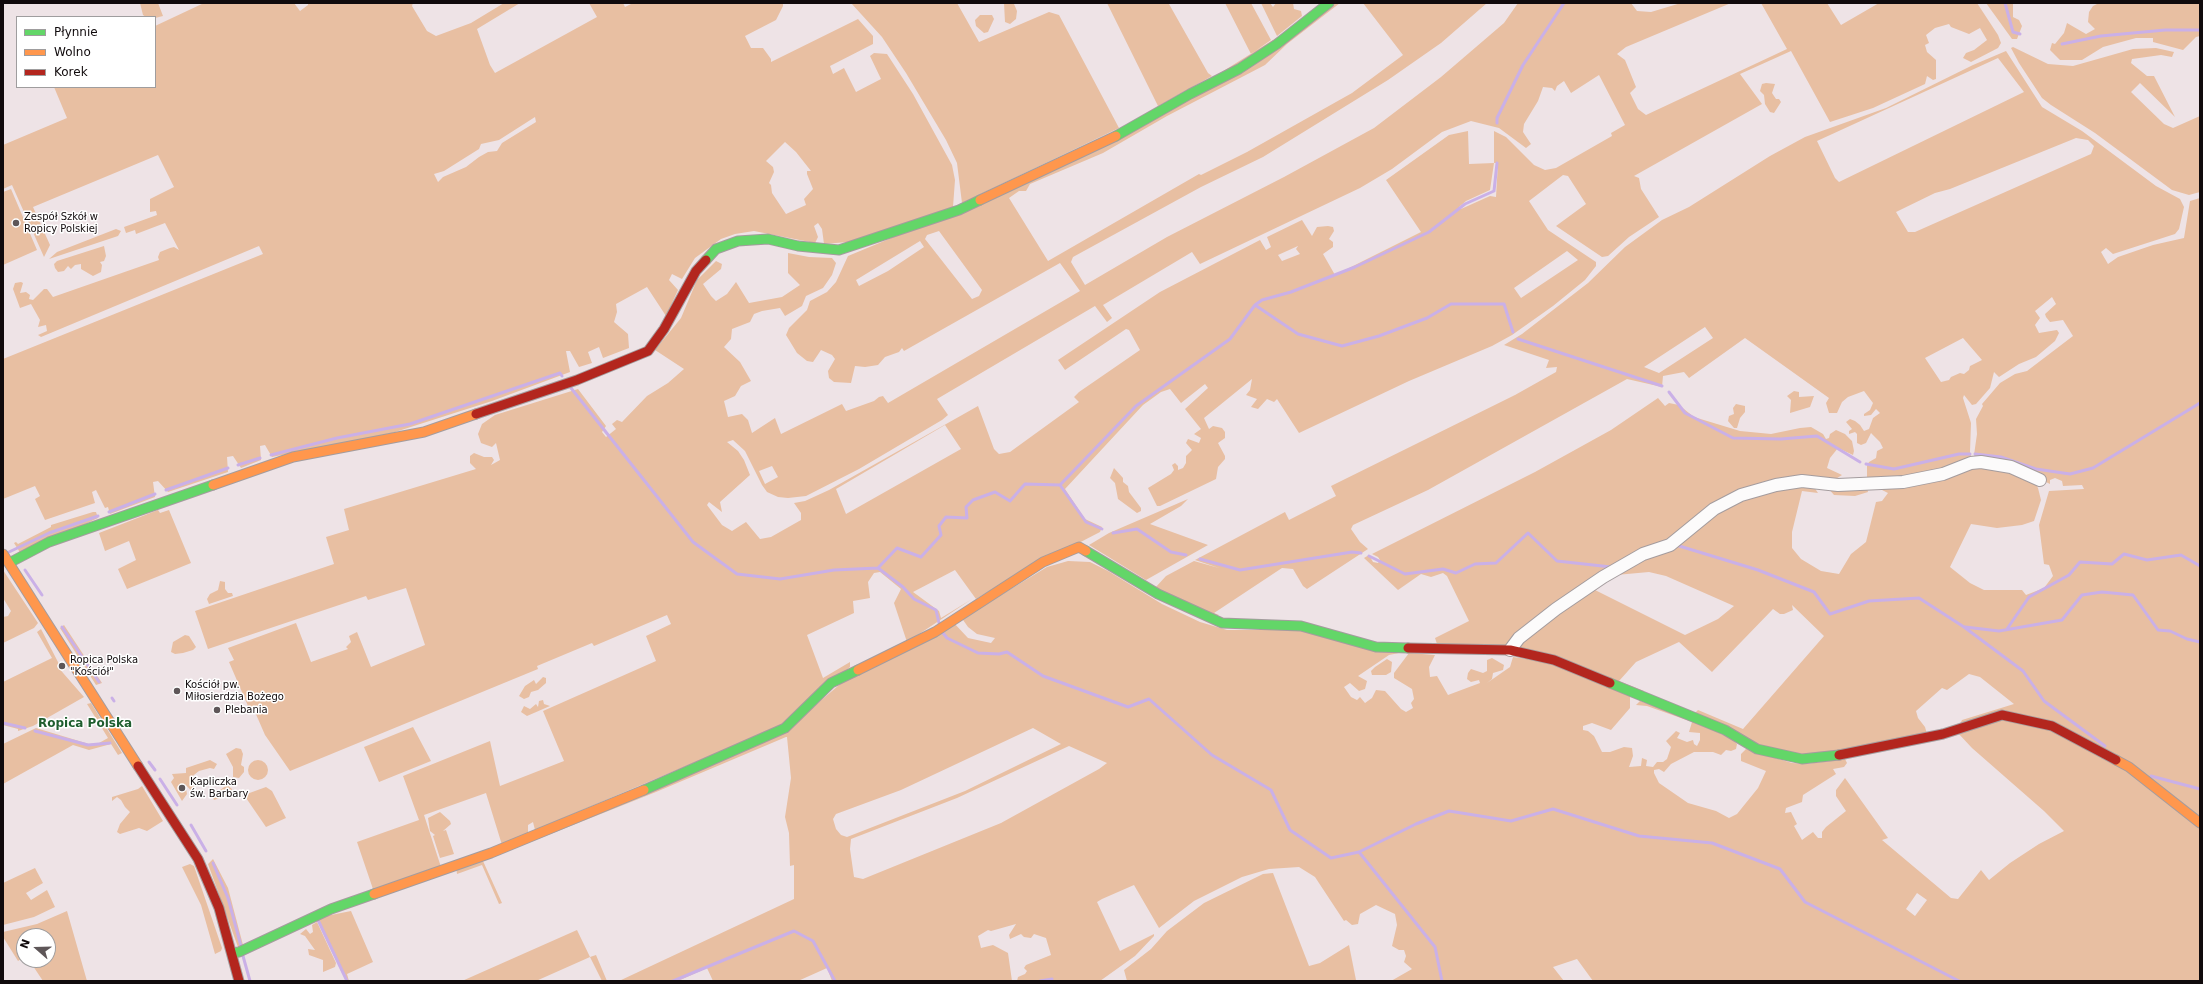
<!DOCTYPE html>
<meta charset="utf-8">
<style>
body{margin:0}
#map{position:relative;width:2203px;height:984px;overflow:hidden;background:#eee3e6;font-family:"DejaVu Sans",sans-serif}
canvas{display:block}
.frame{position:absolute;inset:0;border:4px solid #100a0c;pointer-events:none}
.legend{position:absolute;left:16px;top:16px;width:140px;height:72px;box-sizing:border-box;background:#fff;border:1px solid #9f9d9e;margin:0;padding:5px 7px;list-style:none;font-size:12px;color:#100a0c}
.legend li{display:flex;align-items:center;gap:8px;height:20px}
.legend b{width:20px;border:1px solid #9f9d9e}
.north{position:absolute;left:16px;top:928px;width:40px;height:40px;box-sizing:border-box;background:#fff;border:1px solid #9f9d9e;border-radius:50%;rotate:290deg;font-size:11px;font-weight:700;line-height:16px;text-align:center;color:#100a0c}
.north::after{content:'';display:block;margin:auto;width:14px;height:18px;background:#5e5658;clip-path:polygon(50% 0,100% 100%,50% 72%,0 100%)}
</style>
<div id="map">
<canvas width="2203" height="984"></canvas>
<div class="frame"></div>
<ul class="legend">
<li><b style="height:5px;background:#63d668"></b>Płynnie</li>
<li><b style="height:5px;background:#ff974d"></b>Wolno</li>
<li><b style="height:5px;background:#b3261e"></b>Korek</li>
</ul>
<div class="north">N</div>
</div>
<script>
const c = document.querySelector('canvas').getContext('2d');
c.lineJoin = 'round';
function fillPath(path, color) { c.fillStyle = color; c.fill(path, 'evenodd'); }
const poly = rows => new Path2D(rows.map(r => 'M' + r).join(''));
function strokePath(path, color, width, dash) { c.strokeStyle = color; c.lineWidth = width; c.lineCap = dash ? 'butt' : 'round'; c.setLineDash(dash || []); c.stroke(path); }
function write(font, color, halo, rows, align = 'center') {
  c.font = font + ' "DejaVu Sans",sans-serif'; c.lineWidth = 3; c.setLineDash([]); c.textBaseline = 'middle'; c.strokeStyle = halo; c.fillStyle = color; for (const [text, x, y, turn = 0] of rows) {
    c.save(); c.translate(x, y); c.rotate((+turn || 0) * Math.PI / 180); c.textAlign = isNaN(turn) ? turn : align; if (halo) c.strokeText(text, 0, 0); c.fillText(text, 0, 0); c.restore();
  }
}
fillPath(poly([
 [140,3,158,3,163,16,155,18,146,17,143,15],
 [204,3,294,3,300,11,308,5,308,3,413,3,412,6,427,31,436,36,471,23,504,3,520,3,477,29,490,65,495,73,597,17,589,3,623,3,625,7,633,3,783,3,783,6,776,20,745,36,751,48,763,48,771,59,771,62,858,19,873,36,873,44,830,66,833,74,844,68,856,92,881,79,870,56,874,53,887,54,913,94,952,165,955,180,953,207,859,241,824,244,822,229,818,223,814,226,818,237,815,243,754,231,735,234,721,239,695,258,682,279,672,274,669,280,678,290,666,316,647,287,616,304,617,312,614,322,628,334,629,348,603,358,599,347,588,352,592,363,579,367,570,351,566,351,570,372,492,401,392,433,272,457,265,445,260,446,261,460,241,468,233,456,227,457,228,472,168,492,158,481,153,482,155,497,110,514,108,507,105,508,96,490,92,492,95,503,45,520,35,499,40,496,35,486,3,499,3,359,263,254,259,246,41,337,38,335,47,331,46,325,38,327,40,320,31,304,20,308,13,289,15,283,21,282,23,283,20,293,26,292,30,295,29,299,33,300,44,289,47,289,53,297,159,260,158,257,160,252,170,248,174,247,179,250,165,223,136,234,135,230,126,233,124,227,157,215,156,211,150,212,150,199,174,187,158,155,33,207,50,245,44,257,12,185,3,189,3,145,67,118,54,87,155,87,155,26],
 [535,117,536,122,502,143,497,151,488,152,479,157,466,167,443,177,438,182,434,174,444,171,479,149,481,144,499,140],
 [785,142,796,152,811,171,807,171,807,174,813,189,804,199,806,205,786,214,772,193,771,185,769,183,774,172,773,167,766,161],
 [851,3,957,3,979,42,1049,12,1059,15,1119,128,962,203,957,163,946,140,906,73,882,37],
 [1004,3,1014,4,1017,11,1016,19,1010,24,1005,22],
 [1107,3,1170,3,1169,4,1208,73,1212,76,1158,106],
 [1225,3,1251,3,1271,40,1251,54],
 [1261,3,1270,3,1273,7,1276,3,1293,3,1294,9,1301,11,1302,16,1277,36],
 [1332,3,1340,3,1287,44,1265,65,1167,116,1103,153,1030,184,1026,191,1019,191,1009,198,1048,261,1199,174,1201,175,1247,152,1352,93,1403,55,1363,3,1487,3,1441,43,1388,80,1263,157,1201,187,1073,257,1071,262,1085,285,1167,237,1284,177,1374,128,1441,77,1504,23,1518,3,1631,3,1637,11,1651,12,1681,3,1731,3,1626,47,1617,54,1625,60,1636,87,1630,93,1638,109,1646,115,1787,49,1761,3,1827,3,1841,25,1879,3,1977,3,1998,35,2001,43,1998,48,1971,62,1963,58,1966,53,1974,50,1987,40,1980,28,1969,34,1951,27,1949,24,1935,28,1926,35,1929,43,1925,45,1927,52,1936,60,1936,79,1933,80,1927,76,1925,84,1873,108,1830,122,1791,51,1740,74,1762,104,1634,176,1639,178,1641,189,1659,217,1629,237,1608,256,1602,257,1556,226,1586,204,1568,176,1563,175,1529,201,1548,230,1596,262,1596,266,1585,280,1553,306,1512,335,1492,346,1409,381,1299,433,1277,399,1274,402,1267,399,1258,409,1251,407,1257,399,1246,395,1250,390,1252,379,1204,418,1209,429,1213,426,1222,428,1225,432,1225,438,1218,443,1225,456,1225,459,1218,467,1216,479,1160,506,1157,506,1148,488,1171,474,1174,470,1172,465,1175,463,1178,466,1178,470,1183,468,1186,463,1186,456,1192,450,1186,443,1188,439,1199,443,1201,438,1194,434,1201,429,1185,409,1208,388,1205,384,1181,403,1170,389,1161,392,1143,405,1065,489,1085,519,1102,527,1100,532,1009,579,976,599,955,570,913,592,939,611,941,618,972,599,907,642,894,603,901,589,880,572,874,573,868,582,870,598,853,601,854,613,807,635,823,678,850,662,850,667,785,724,535,830,533,822,528,825,528,835,502,845,486,793,424,815,441,867,374,892,357,842,419,820,403,776,490,741,500,786,564,761,543,711,656,661,646,636,671,624,667,615,594,646,592,643,537,666,538,669,290,771,265,735,255,712,251,713,229,662,234,660,228,648,296,623,311,662,348,649,346,647,351,642,349,636,357,632,371,667,425,645,406,588,368,600,366,596,208,649,195,611,334,564,326,537,349,530,344,509,476,469,470,463,470,456,474,453,484,457,492,457,494,460,491,465,500,460,496,443,492,447,481,443,478,434,482,424,495,415,578,389,606,426,602,432,606,437,616,429,612,424,617,420,622,422,647,396,668,383,684,369,655,350,681,318,697,280,716,261,722,264,721,269,703,284,711,296,716,301,727,294,736,282,749,303,782,297,800,285,788,273,788,253,809,257,832,258,836,263,832,275,823,288,806,296,802,306,785,316,780,308,762,311,754,314,750,322,732,329,731,339,724,347,740,362,751,381,741,386,735,396,724,401,728,417,742,414,748,420,752,433,775,418,781,434,842,404,846,411,874,401,879,397,883,396,888,403,1080,291,1060,263,904,351,902,348,899,352,885,357,878,365,865,367,855,366,851,383,834,382,829,378,828,371,835,359,832,355,821,350,813,362,807,361,797,353,786,335,789,328,807,310,810,301,827,292,836,282,848,256,1007,190,1105,145],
 [1599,75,1625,125,1611,133,1612,136,1556,168,1545,170,1534,165,1506,137,1494,131,1494,163,1469,164,1468,131,1449,135,1386,180,1421,232,1335,275,1323,254,1333,247,1333,242,1329,239,1334,231,1333,227,1328,226,1317,227,1312,236,1302,220,1267,237,1271,247,1266,250,1260,240,1160,292,1058,360,1065,370,1126,329,1129,330,1140,350,1079,392,1074,397,1079,402,1010,452,999,454,994,449,978,406,829,490,805,501,794,503,801,513,801,520,771,537,760,539,746,522,732,531,722,525,707,505,709,502,722,512,720,502,750,475,744,460,738,451,727,442,733,440,745,451,762,485,767,492,778,497,788,498,806,496,859,469,942,420,948,415,937,399,1095,306,1107,322,1112,318,1103,305,1192,252,1200,264,1360,188,1392,169,1442,132,1471,121,1499,128,1526,148,1531,144,1523,132,1524,124,1538,101,1543,87,1552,88,1555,91,1557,86,1564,81,1571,93],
 [1494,163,1498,163,1496,197,1490,196,1461,209,1459,207,1466,201,1490,190],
 [939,231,982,290,979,296,972,299,925,239,927,235],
 [920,241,924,247,888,271,859,286,856,280],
 [1298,246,1296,249,1300,254,1282,261,1278,255],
 [1567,251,1578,260,1521,298,1514,288],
 [945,425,961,449,846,514,836,489],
 [772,466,778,477,765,484,759,471],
 [1986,3,2013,3,2013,17,2019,20,2022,26,2017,39,2012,39],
 [2099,3,2200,3,2200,36,2196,37,2183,50,2153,42,2153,38,2136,38,2103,47,2082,60,2060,60,2050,50,2052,43,2055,44,2064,33,2067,23,2086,34,2095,29,2088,22,2089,12,2093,6],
 [980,15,992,15,994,19,988,32,984,33,976,26,975,20],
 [2013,47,2048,64,2073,66,2133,49,2156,48,2174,52,2172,57,2161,55,2132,59,2131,63,2147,76,2154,76,2175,117,2140,83,2131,92,2164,124,2173,128,2200,116,2200,192,2189,195,2172,190,2095,133,2051,105,2042,98,2019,63,2011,48],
 [2006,51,2042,107,2082,131,2156,186,2180,199,2184,207,2179,229,2175,234,2113,254,2106,248,2101,252,2108,264,2118,257,2153,245,2184,238,2190,201,2200,198,2200,981,1593,981,1577,959,1553,967,1564,981,1391,981,1412,969,1404,962,1406,956,1404,950,1399,950,1392,946,1397,925,1395,914,1376,905,1360,914,1358,924,1352,925,1346,920,1344,921,1315,877,1299,867,1269,869,1242,877,1194,901,1159,928,1134,885,1102,899,1097,902,1120,951,1154,934,1154,936,1135,956,1100,981,1017,981,1018,977,1025,974,1027,971,1024,968,1026,965,1051,955,1046,938,1034,934,1031,938,1024,937,1021,934,1010,939,1009,935,1016,924,991,931,988,930,978,936,981,948,993,945,1008,953,1012,981,832,981,827,968,798,981,713,981,707,968,678,981,619,981,794,899,794,865,790,866,789,833,785,817,791,778,787,737,786,737,656,792,483,861,502,903,499,904,482,865,457,874,456,867,582,820,779,736,845,680,900,653,953,622,968,638,991,643,995,638,977,634,968,627,961,617,999,592,1001,595,1047,567,1068,561,1090,562,1108,571,1162,604,1200,622,1227,630,1259,630,1260,627,1293,629,1365,646,1400,651,1399,653,1389,655,1358,676,1367,681,1365,689,1359,691,1350,683,1344,687,1351,697,1357,700,1360,697,1365,703,1372,698,1376,690,1385,691,1401,709,1406,712,1413,708,1411,703,1414,699,1412,689,1394,678,1394,673,1409,653,1435,655,1429,667,1430,677,1437,676,1448,695,1480,683,1479,680,1471,682,1467,679,1468,673,1471,669,1483,673,1487,671,1487,660,1492,658,1504,665,1503,670,1493,673,1492,679,1487,683,1510,667,1513,657,1556,663,1630,696,1630,708,1611,730,1592,723,1583,726,1583,730,1588,731,1594,736,1602,752,1610,752,1624,747,1632,748,1633,756,1629,767,1641,766,1642,758,1647,760,1646,766,1653,767,1657,762,1663,762,1667,759,1671,747,1666,741,1676,731,1680,733,1677,738,1687,742,1693,740,1694,744,1697,746,1700,740,1700,733,1689,732,1692,722,1647,706,1636,705,1640,701,1694,720,1733,740,1737,744,1736,749,1731,751,1726,750,1721,755,1713,752,1694,752,1671,764,1664,772,1659,769,1654,770,1654,773,1659,783,1688,803,1716,811,1729,818,1737,814,1758,788,1766,771,1741,761,1741,754,1746,749,1792,763,1806,764,1845,759,1847,763,1844,767,1833,769,1836,774,1803,795,1802,802,1786,808,1785,813,1791,812,1797,824,1794,826,1802,840,1813,832,1818,838,1822,838,1822,832,1826,827,1846,811,1836,796,1836,790,1845,778,1888,838,1882,840,1951,898,1958,899,1981,870,1989,880,2010,863,2039,844,2064,831,2044,811,1972,748,1957,732,1987,722,2007,719,2029,722,2029,717,2002,714,1959,726,1962,720,2014,704,1980,677,1969,674,1947,690,1942,688,1916,711,1918,718,1925,727,1927,734,1833,754,1801,757,1756,746,1724,728,1694,714,1698,710,1743,729,1824,636,1792,605,1793,610,1784,614,1780,614,1773,609,1712,672,1679,642,1636,662,1619,681,1644,691,1643,695,1563,660,1545,654,1516,650,1515,648,1520,641,1556,611,1627,566,1670,546,1689,535,1713,514,1733,502,1785,485,1814,487,1818,493,1802,491,1792,532,1792,548,1801,559,1821,571,1839,574,1851,554,1866,542,1876,502,1882,501,1888,493,1882,490,1882,487,1944,476,1975,465,1992,465,2021,474,2035,483,2038,488,2041,500,2034,521,2022,525,1997,528,1971,524,1950,567,1970,583,1984,590,2022,590,2026,595,2044,588,2053,576,2049,565,2044,564,2039,525,2049,491,2084,489,2082,485,2063,486,2062,481,2055,478,2050,480,2050,484,2020,469,2000,462,1978,460,1974,455,1977,434,1976,419,1983,406,1982,404,2000,383,2015,374,2027,371,2073,336,2063,320,2050,322,2046,317,2045,314,2056,304,2052,297,2035,311,2040,318,2035,325,2039,333,2057,330,2059,333,2055,341,2036,357,2019,364,1999,377,1994,372,1990,388,1976,404,1972,405,1964,395,1963,398,1971,423,1970,452,1972,460,1942,471,1882,481,1867,481,1867,466,1869,462,1876,458,1877,451,1883,448,1880,442,1871,433,1866,443,1861,445,1857,443,1857,434,1855,432,1849,434,1849,431,1852,429,1846,422,1850,419,1855,421,1860,425,1864,431,1869,429,1873,418,1880,413,1876,409,1871,415,1864,416,1864,414,1870,410,1873,403,1864,391,1848,397,1842,402,1837,413,1829,413,1826,403,1829,398,1745,338,1689,378,1684,372,1663,376,1662,387,1627,379,1428,490,1353,525,1351,529,1360,542,1368,549,1310,587,1307,589,1303,586,1293,569,1282,568,1214,613,1219,615,1213,616,1189,606,1155,588,1166,576,1194,561,1219,568,1195,560,1285,512,1289,520,1336,496,1331,486,1515,395,1556,372,1557,367,1546,368,1549,360,1504,345,1522,334,1588,283,1625,247,1662,220,1689,207,1770,156,1805,137,1886,108,1973,65],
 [1998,58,2024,92,1839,182,1835,178,1817,141],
 [2076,138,2088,140,2094,146,2091,154,1915,232,1908,232,1896,212,1935,193,1950,189],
 [1705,327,1713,338,1659,373,1644,367],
 [1963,338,1982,360,1970,366,1969,370,1964,374,1960,373,1951,377,1949,380,1941,382,1925,358],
 [1649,572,1666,576,1734,606,1718,619,1685,635,1593,589,1616,575],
 [1033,728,1061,744,965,791,847,837,841,835,836,829,833,819,836,814,901,790],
 [1069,746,1107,763,1099,769,1001,823,863,879,854,877,850,849,851,839,957,798],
 [1917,893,1927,900,1915,916,1906,909],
 [1766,83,1775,84,1772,93,1776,99,1779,99,1781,102,1774,113,1770,112,1765,104,1764,95,1760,91,1762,84],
 [11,189,37,250,3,265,3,192],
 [116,229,121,231,118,236,49,259,57,252],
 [104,246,106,256,104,261,100,262,102,265,101,272,93,276,81,269,81,264,75,265,71,269,68,266,64,271,58,272,55,268,54,264,57,261],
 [1794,391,1799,392,1799,397,1814,396,1810,407,1790,413,1791,400,1787,396],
 [1658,398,1665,406,1669,403,1679,405,1694,417,1740,431,1771,434,1800,428,1811,427,1823,434,1826,439,1829,438,1830,434,1836,430,1845,434,1852,441,1854,451,1853,455,1838,448,1830,458,1827,468,1842,475,1834,480,1770,482,1690,528,1504,646,1437,644,1435,638,1469,621,1447,576,1443,573,1431,577,1421,574,1398,590,1364,558,1369,555,1373,562,1378,563,1380,560,1378,557,1372,554,1535,472,1611,430],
 [1736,404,1745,406,1745,412,1740,418,1737,428,1734,428,1728,421,1729,416,1734,414,1733,408],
 [1114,468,1123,478,1123,482,1128,486,1129,492,1141,508,1141,511,1137,513,1118,499,1115,483,1110,478],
 [1828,488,1867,488,1868,492,1855,496,1834,495],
 [1188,499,1181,506,1150,524,1208,545,1146,580,1089,545,1109,533],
 [158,510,160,513,169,510,191,563,127,589,118,569,136,560,129,541,105,551,99,533],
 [93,512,96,512,98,518,21,554,14,543,16,542,18,544,51,527,51,525],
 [3,570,38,623,34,628,3,643,3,617,8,616,11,611,3,598],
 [220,581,225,582,225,589,228,593,232,593,233,596,209,604,207,599,210,594,218,590],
 [64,625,102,683,96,685,60,628],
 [41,629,59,664,57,666,84,697,33,726,18,731,18,729,3,725,3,682,52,658,37,632],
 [185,635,189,636,196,647,193,650,183,653,175,654,171,652,173,642],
 [1387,659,1392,662,1391,672,1386,675,1372,675,1371,671,1375,667],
 [543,677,546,678,546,683,538,690,531,692,529,697,524,699,519,696,525,686,534,680,536,684],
 [543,700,544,704,550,706,527,716,521,712,524,706,530,709,536,704,538,707,539,701],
 [91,703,122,753,118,755,111,744,89,750,73,745,3,784,3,744,36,728,89,744,99,743,108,738,87,704],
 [413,727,431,761,379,782,364,747],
 [236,748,241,749,243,754,241,765,244,767,244,772,239,778,233,777,233,767,226,754],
 [210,760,217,764,214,769,210,768,199,771,190,778,197,793,196,796,185,784,187,794,182,801,171,782,174,778,172,774,186,773,186,768],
 '248 770a10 10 0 1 1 20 0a10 10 0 1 1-20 0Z',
 [227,785,232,789,232,794,214,800,212,796],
 [142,786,163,821,147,831,139,828,120,834,117,832,120,824,130,812,125,807,121,800,117,797,112,801,112,797,138,789],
 [266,787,272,791,286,818,266,827,244,795],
 [440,812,450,821,451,824,443,831,446,830,454,854,440,858,433,836,435,835,430,831,428,818],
 [213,859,228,888,243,945,238,947,208,864],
 [190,864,194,866,222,948,221,951,215,954,201,905,182,867],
 [35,868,43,883,26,893,31,900,47,890,55,907,34,917,3,925,3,883],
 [1273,873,1309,966,1320,963,1349,945,1356,980,1127,981,1124,970,1151,949,1167,931,1204,903,1263,874],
 [67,911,87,981,43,981,29,960,48,960,48,936,24,936,24,957,18,961,3,937,3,932,37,924],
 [351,911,373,962,347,974,349,981,346,981,316,918],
 [317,922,336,963,335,967,323,972,323,960,309,955,308,949,315,950,305,936,300,934,306,929,310,934,313,932,312,925],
 [577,930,590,957,596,955,607,981,602,981,590,957,536,981,462,981]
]), '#e8bfa2');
strokePath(poly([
 [2005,3,2013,32,2020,34],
 [2062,44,2101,36,2165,30,2200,30],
 [1497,123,1497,118,1523,65,1564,3],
 [1255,305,1262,300,1291,292,1355,267,1429,232,1465,204,1494,191,1497,163],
 [1518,339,1662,386],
 [571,388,693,542,737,574,780,579,834,570,878,568,897,548,921,557,941,535,939,526,946,517,967,518,966,507,973,500,995,492,1010,501,1025,484,1060,485,1136,406,1230,339,1255,305,1298,334,1342,346,1379,336,1427,318,1451,304,1504,304,1513,332],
 [1669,392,1685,413,1733,438,1781,439,1817,436,1860,462],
 [1975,454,2001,457,2036,469,2070,474,2093,468,2200,403],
 [271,455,337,438,410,424,560,373,562,376],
 [1866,464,1894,469,1959,454,1970,454],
 [238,465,260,458],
 [1060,485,1086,522,1102,529],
 [166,490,228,468],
 [109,512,155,494],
 [1113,533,1137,529,1171,552,1186,555],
 [1676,545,1758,570,1814,592,1830,614,1869,601,1919,598,1964,627,2023,671,2044,701,2105,746],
 [9,552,49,533,98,516],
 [1369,556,1405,574,1443,569,1456,573,1475,564,1496,563,1528,533,1557,561,1611,567],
 [1200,559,1240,570,1352,552,1361,553],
 [878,568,903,587,914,599,936,610,939,623],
 [25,570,42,595],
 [62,627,99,682],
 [1965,627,1999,631,2062,620,2082,595,2102,592,2133,595,2158,630,2170,631,2187,639,2200,642],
 [2007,629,2029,597,2069,575,2080,562,2112,564,2124,554,2147,560,2181,555,2200,566],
 [943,633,947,638,978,653,999,654,1007,652,1043,676,1128,707,1149,699,1212,755,1271,790,1290,830,1331,858,1359,852,1416,824,1449,811,1511,821,1553,809,1639,836,1712,843,1780,869,1805,902,1959,981],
 [112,698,114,701],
 [3,723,25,728],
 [35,731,88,745,110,743],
 [149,762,155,770],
 [2151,776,2200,789],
 [160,779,177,805],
 [191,825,206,851],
 [1359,852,1435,947,1442,981],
 [213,863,228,898,241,946],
 [318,920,347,981],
 [243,956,250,981],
 [673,981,794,931,813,941,835,981],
 [1040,981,1052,979]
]), '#cab0e7', 3);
const street = poly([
 [1510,650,1519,638,1556,609,1603,577,1643,554,1670,545,1714,509,1741,495,1776,485,1802,481,1838,485,1903,482,1943,474,1971,463,1981,462,2011,467,2040,480]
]);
const fast = poly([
 [1116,136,1190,94,1239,69,1277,44,1329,3],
 [706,260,716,249,738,241,768,239,798,246,839,250,959,210,980,200],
 [1086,551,1158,594,1222,623,1301,626,1376,647,1408,648],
 [9,563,49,542,213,485],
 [1610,683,1725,730,1757,749,1802,759,1839,755],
 [644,790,785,728,831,683,858,670],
 [232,953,239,952,331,909,374,894]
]);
const slow = poly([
 [980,200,1116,136],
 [213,485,293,457,424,432,476,414],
 [3,554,138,766],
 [858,670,935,632,1043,562,1079,547,1086,551],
 [2116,760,2129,767,2200,823],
 [374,894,491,853,644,790]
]);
const jam = poly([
 [476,414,577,380,648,351,664,329,696,271,706,260],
 [1408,648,1510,650,1554,660,1610,683],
 [1839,755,1943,734,2002,715,2052,726,2116,760],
 [138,766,198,859,219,908,239,981]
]);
strokePath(street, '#a49c9e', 14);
strokePath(fast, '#a49c9e', 11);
strokePath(slow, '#a49c9e', 11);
strokePath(jam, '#a49c9e', 11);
strokePath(street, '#fcfbfb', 12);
strokePath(fast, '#63d668', 9);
strokePath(slow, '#ff974d', 9);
strokePath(jam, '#b3261e', 9);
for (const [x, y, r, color] of [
 [16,223,4,"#5e5658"],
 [62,666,4,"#5e5658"],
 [177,691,4,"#5e5658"],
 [217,710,4,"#5e5658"],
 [182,788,4,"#5e5658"]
]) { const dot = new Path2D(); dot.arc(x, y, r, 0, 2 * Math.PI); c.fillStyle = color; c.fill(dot); strokePath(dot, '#fff', 1.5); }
write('10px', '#100a0c', '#fff', [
 ["Zespół Szkół w",24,217],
 ["Ropicy Polskiej",24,229],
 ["Ropica Polska",70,660],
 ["\"Kościół\"",70,672],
 ["Kościół pw.",185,685],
 ["Miłosierdzia Bożego",185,697],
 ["Plebania",225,710],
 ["Kapliczka",190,782],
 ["św. Barbary",190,794]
], 'left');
write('bold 12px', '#1f5e2f', '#fff', [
 ["Ropica Polska",85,724]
]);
</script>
